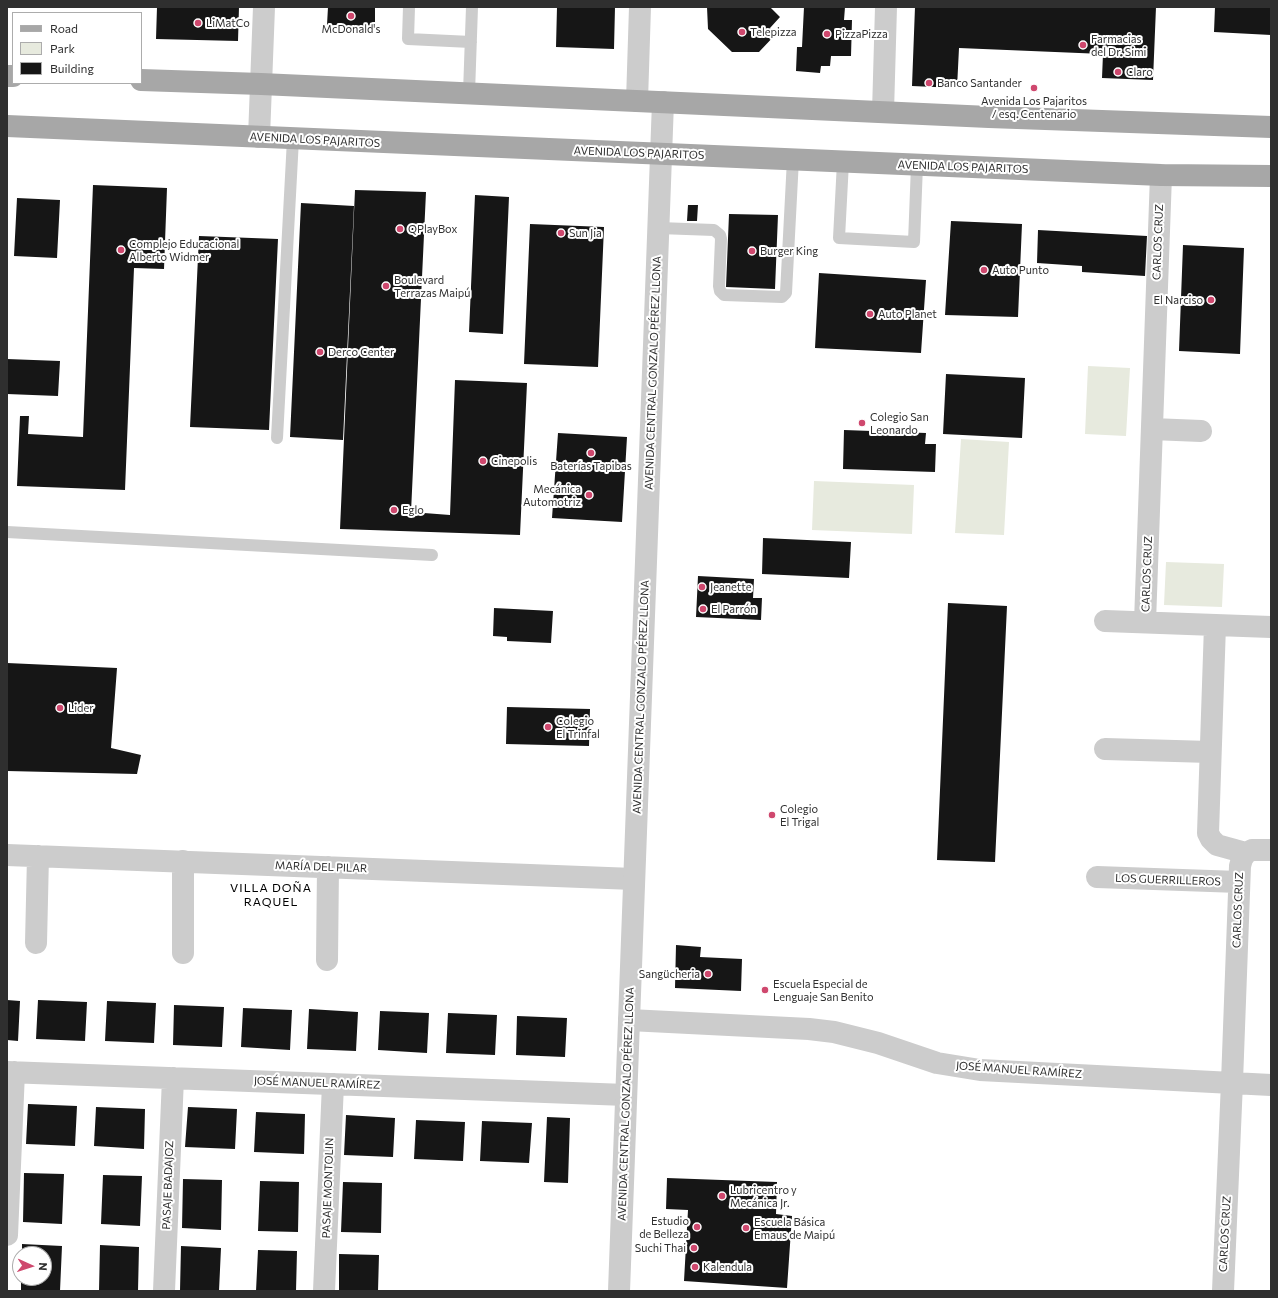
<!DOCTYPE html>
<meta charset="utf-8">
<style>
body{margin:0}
#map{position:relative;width:1278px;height:1298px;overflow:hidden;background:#fff;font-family:Commissioner,sans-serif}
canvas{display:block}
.frame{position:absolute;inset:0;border:8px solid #2f2f2f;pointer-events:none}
.legend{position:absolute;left:12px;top:12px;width:130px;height:72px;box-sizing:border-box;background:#fff;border:1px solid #acacac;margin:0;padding:5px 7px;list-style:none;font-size:12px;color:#2f2f2f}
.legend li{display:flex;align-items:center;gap:8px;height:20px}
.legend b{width:20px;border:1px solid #acacac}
.north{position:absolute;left:12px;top:1246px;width:40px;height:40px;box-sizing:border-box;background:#fff;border:1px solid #acacac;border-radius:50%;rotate:93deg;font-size:11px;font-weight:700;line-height:16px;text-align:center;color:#2f2f2f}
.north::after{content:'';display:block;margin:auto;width:14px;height:18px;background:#cf486e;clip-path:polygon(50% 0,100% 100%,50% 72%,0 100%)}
</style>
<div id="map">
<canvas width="1278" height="1298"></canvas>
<div class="frame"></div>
<ul class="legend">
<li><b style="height:5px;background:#a7a7a7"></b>Road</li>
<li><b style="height:11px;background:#e7eade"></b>Park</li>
<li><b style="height:11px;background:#161616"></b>Building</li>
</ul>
<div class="north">N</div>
</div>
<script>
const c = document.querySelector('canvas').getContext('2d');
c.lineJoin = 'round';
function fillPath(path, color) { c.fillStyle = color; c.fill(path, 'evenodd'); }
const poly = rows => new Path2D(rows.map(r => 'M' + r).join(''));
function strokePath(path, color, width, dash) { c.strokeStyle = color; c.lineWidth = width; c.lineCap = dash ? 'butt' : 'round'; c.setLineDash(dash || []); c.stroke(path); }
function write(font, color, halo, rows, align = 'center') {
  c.font = font + ' Commissioner,sans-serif'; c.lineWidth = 4; c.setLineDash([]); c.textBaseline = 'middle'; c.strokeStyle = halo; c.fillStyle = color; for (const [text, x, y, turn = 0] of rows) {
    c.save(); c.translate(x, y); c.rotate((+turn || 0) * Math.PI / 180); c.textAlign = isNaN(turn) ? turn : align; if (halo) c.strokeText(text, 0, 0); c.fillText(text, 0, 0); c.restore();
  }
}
fillPath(poly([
 [1088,366,1130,368,1126,436,1085,434],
 [961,439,1009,442,1004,535,955,533],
 [814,481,914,485,912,534,812,530],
 [1166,562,1224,564,1222,607,1164,605]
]), '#e7eade');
fillPath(poly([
 [157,7,239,7,238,41,156,39],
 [328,7,375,7,375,27,327,25],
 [557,7,615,7,614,49,556,47],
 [707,7,770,7,780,17,770,28,776,34,759,52,732,52,708,29],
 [804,7,845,7,844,20,852,20,851,56,831,56,830,66,821,66,820,73,796,71,797,47,802,47],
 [915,7,1156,7,1153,80,1102,78,1103,54,959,48,957,88,912,86],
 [1215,7,1271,7,1271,35,1214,32],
 [93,185,167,188,164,269,134,268,125,490,17,486,20,416,29,416,28,434,83,437],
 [355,190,426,192,411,512,450,515,455,380,527,383,520,535,340,529],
 [475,195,509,197,503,334,469,332],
 [17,198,60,200,57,258,14,256],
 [301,203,354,206,343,440,290,437],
 [688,205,698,205,697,221,687,221],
 [729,214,778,215,775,289,726,287],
 [951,221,1022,224,1018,317,945,315],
 [530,224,604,227,598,367,524,364],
 [1038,230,1147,236,1145,276,1082,272,1082,266,1037,263],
 [199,236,278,239,269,430,190,427],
 [1183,245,1244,248,1240,354,1179,351],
 [819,273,926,280,921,353,815,348],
 [7,359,60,361,58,396,7,394],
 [946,374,1025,378,1022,438,943,434],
 [844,430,926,433,925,444,936,444,935,472,843,469],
 [558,433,627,437,622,522,552,518],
 [763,538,851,542,849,578,762,574],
 [698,576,754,579,753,598,762,598,761,620,696,617],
 [948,603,1007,606,995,862,937,860],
 [494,608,553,611,551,643,507,641,507,637,493,636],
 [7,663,117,668,111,748,141,755,137,774,7,771],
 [507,707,590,709,589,746,506,744],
 [676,945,701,947,700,957,742,959,741,991,675,988],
 [7,1000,20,1001,18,1041,7,1040],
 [38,1000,87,1002,85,1041,36,1039],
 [107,1001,156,1003,154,1043,105,1041],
 [174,1005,224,1007,222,1047,173,1045],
 [243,1008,292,1010,290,1050,241,1047],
 [309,1009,358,1012,356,1051,307,1049],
 [380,1011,429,1013,427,1053,378,1050],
 [448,1013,497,1015,495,1055,446,1053],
 [517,1016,567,1018,565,1057,516,1055],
 [28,1104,77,1106,75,1146,26,1144],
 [96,1107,145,1109,144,1149,94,1146],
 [188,1107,237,1109,235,1149,185,1147],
 [256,1112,305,1114,304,1154,254,1152],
 [346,1115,395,1118,393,1157,344,1155],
 [547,1117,570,1118,568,1183,544,1182],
 [416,1120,465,1122,463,1161,414,1159],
 [482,1121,532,1123,529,1163,480,1161],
 [24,1173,64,1174,62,1224,23,1222],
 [103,1175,142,1176,140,1226,101,1224],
 [667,1178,777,1182,776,1214,792,1216,787,1288,684,1281,688,1210,666,1209],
 [183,1179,222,1180,221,1230,182,1228],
 [260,1181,299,1182,298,1232,258,1231],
 [343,1182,382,1183,381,1233,341,1232],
 [22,1244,62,1246,60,1291,21,1291,21,1278,44,1278,44,1254,22,1254],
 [100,1245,139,1247,138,1291,99,1291],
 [181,1246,221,1248,219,1291,180,1291],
 [258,1250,297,1251,296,1291,256,1291],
 [339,1254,379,1255,378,1291,339,1291]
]), '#161616');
strokePath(poly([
 [409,7,408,39,471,42],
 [469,93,472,7],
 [843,162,839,238,914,242,917,165],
 [659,228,714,230,720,235,721,239,719,286,720,291,724,295,782,297,786,293,793,159],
 [277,438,293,139],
 [7,532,432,555]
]), '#ccc', 12);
strokePath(poly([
 [637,101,640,7],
 [883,112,886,7],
 [1152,429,1201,431],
 [1105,621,1271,627],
 [1145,622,1161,175],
 [1215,625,1208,833,1211,839,1217,845,1246,853],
 [1105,749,1210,752],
 [7,855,634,879],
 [1097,877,1239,882],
 [36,943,38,856],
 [183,953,183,861],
 [327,960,328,867],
 [629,1020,809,1029,834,1032,878,1043,937,1063,980,1070,1271,1085],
 [7,1072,626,1095],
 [7,1235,14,1072],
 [164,1291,173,1078],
 [324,1291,333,1084],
 [1223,1291,1232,1082,1240,866,1242,859,1246,853,1252,850,1271,850]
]), '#ccc', 22);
strokePath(poly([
 [259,137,264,7],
 [619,1291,663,102]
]), '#ccc', 22);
strokePath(poly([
 [7,76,13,76],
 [141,80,261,84,989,117,1271,127],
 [7,126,1161,175,1271,176]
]), '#a7a7a7', 22);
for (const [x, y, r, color] of [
 [351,16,4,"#cf486e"],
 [198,23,4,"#cf486e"],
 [742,32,4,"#cf486e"],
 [827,34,4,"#cf486e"],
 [1083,45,4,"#cf486e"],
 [1118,72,4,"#cf486e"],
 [929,83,4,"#cf486e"],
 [1034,88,4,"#cf486e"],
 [400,229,4,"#cf486e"],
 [561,233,4,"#cf486e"],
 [121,250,4,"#cf486e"],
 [752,251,4,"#cf486e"],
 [984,270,4,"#cf486e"],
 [386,286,4,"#cf486e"],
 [1211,300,4,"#cf486e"],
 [870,314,4,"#cf486e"],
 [320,352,4,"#cf486e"],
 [862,423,4,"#cf486e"],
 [591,453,4,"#cf486e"],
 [483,461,4,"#cf486e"],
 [589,495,4,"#cf486e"],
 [394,510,4,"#cf486e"],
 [702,587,4,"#cf486e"],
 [703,609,4,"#cf486e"],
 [60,708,4,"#cf486e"],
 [548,727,4,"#cf486e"],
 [772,815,4,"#cf486e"],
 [708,974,4,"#cf486e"],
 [765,990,4,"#cf486e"],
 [722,1196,4,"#cf486e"],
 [697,1227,4,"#cf486e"],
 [746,1228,4,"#cf486e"],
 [694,1248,4,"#cf486e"],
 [695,1267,4,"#cf486e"]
]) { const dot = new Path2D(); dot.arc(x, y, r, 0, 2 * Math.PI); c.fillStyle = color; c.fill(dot); strokePath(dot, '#fff', 1.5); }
write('11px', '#2f2f2f', '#fff', [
 ["LiMatCo",206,23],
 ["McDonald's",351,29,"center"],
 ["Telepizza",750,32],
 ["PizzaPizza",835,34],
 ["Farmacias",1091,39],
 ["del Dr. Simi",1091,52],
 ["Claro",1126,72],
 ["Banco Santander",937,83],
 ["Avenida Los Pajaritos",1034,101,"center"],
 ["/ esq. Centenario",1034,114,"center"],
 ["QPlayBox",408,229],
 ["Sun Jia",569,233],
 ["Complejo Educacional",129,244],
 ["Alberto Widmer",129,257],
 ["Burger King",760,251],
 ["Auto Punto",992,270],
 ["Boulevard",394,280],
 ["Terrazas Maipú",394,293],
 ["El Narciso",1203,300,"right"],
 ["Auto Planet",878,314],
 ["Derco Center",328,352],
 ["Colegio San",870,417],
 ["Leonardo",870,430],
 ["Cinepolis",491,461],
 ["Baterías Tapibas",591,466,"center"],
 ["Mecánica",581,489,"right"],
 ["Automotriz",581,502,"right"],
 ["Eglo",402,510],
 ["Jeanette",710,587],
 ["El Parrón",711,609],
 ["Lider",68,708],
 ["Colegio",556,721],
 ["El Trinfal",556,734],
 ["Colegio",780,809],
 ["El Trigal",780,822],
 ["Sangücheria",700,974,"right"],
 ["Escuela Especial de",773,984],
 ["Lenguaje San Benito",773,997],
 ["Lubricentro y",730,1190],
 ["Mecánica Jr.",730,1203],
 ["Estudio",689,1221,"right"],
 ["de Belleza",689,1234,"right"],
 ["Escuela Básica",754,1222],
 ["Emaus de Maipú",754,1235],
 ["Suchi Thai",686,1248,"right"],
 ["Kalendula",703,1267]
], 'left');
write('11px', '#2f2f2f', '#fff', [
 ["AVENIDA LOS PAJARITOS",315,140,3],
 ["AVENIDA LOS PAJARITOS",639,153,2],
 ["AVENIDA LOS PAJARITOS",963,167,2],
 ["CARLOS CRUZ",1158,242,-88],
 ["AVENIDA CENTRAL GONZALO PÉREZ LLONA",653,373,-88],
 ["CARLOS CRUZ",1147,574,-88],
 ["AVENIDA CENTRAL GONZALO PÉREZ LLONA",641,697,-88],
 ["MARÍA DEL PILAR",321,867,2],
 ["LOS GUERRILLEROS",1168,880,2],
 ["CARLOS CRUZ",1238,910,-88],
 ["JOSÉ MANUEL RAMÍREZ",1019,1070,4],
 ["JOSÉ MANUEL RAMÍREZ",317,1083,2],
 ["AVENIDA CENTRAL GONZALO PÉREZ LLONA",626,1104,-88],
 ["PASAJE BADAJOZ",168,1185,-88],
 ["PASAJE MONTOLIN",328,1188,-88],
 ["CARLOS CRUZ",1225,1234,-87]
]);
c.letterSpacing = '1px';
write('12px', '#000', '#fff', [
 ["VILLA DOÑA",271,888],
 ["RAQUEL",271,902]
]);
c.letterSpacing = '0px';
</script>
